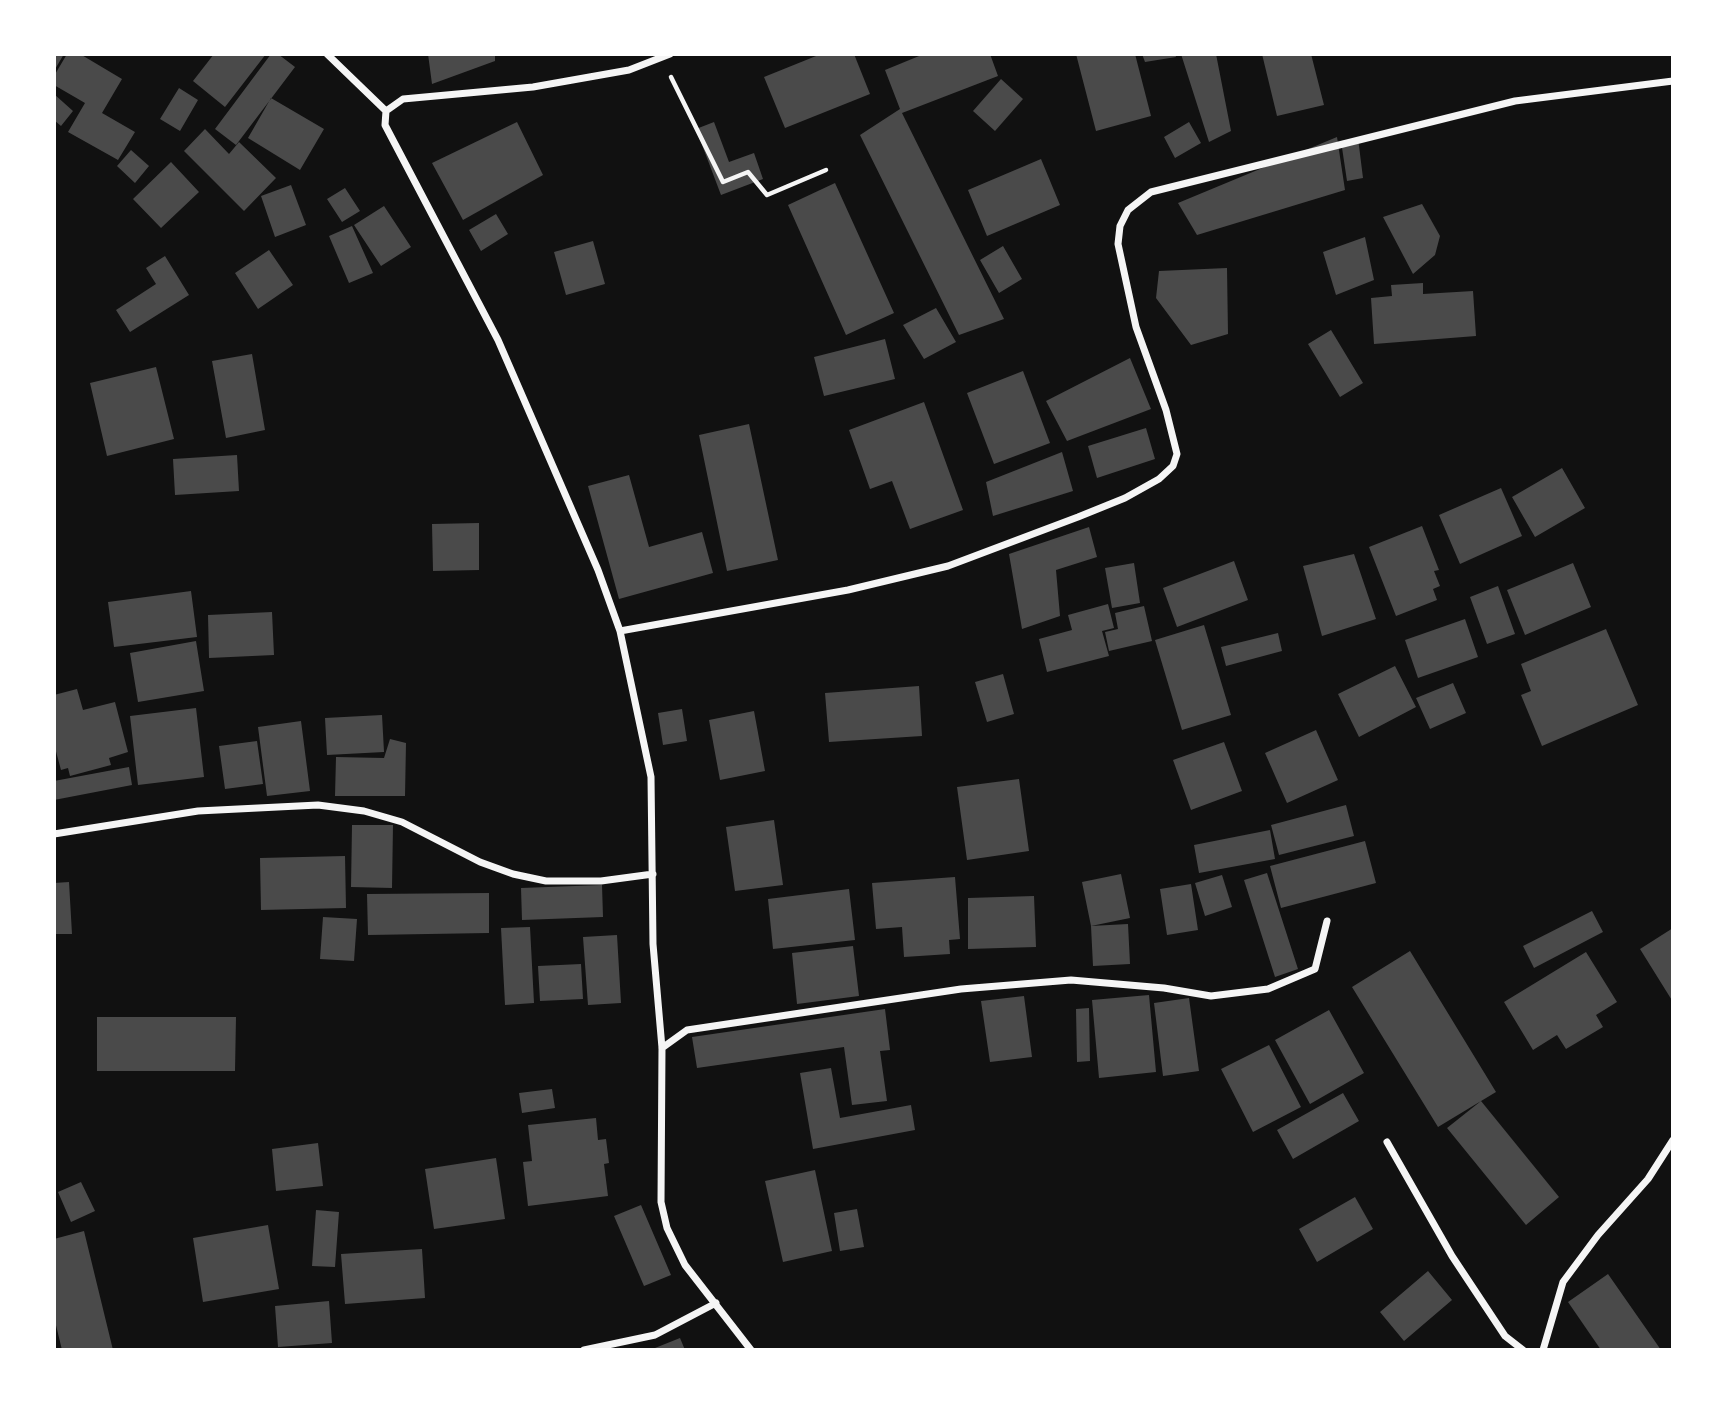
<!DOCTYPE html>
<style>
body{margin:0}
#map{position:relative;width:1727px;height:1404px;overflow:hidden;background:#111;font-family:"PT Sans",sans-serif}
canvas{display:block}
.frame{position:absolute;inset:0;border:56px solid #fff;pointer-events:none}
</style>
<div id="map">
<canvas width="1727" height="1404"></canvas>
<div class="frame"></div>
</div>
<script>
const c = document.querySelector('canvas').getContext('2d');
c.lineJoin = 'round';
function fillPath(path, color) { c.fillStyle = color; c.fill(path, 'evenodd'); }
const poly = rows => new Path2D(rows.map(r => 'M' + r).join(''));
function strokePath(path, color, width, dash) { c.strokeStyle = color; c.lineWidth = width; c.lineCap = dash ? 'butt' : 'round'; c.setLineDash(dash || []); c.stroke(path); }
fillPath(poly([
 [54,54,64,54,54,71],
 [67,54,80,54,122,79,102,113,135,132,118,160,68,132,85,103,54,85,54,76],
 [214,54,266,54,225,107,193,81],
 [271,54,278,54,295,67,236,145,215,129],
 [428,54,495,54,495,61,432,84],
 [821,54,854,54,870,94,785,128,764,77],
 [924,54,990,54,998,76,902,113,1004,319,959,335,860,135,900,109,885,70],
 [1076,54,1135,54,1151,116,1096,131],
 [1142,54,1175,54,1176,57,1145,62],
 [1181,54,1216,54,1231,131,1209,142],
 [1262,54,1311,54,1324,105,1277,116],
 [1001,79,1023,99,995,131,973,111],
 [179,88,198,100,180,131,160,119],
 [54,94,73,111,61,126,54,120],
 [271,98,324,129,300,170,248,138],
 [517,122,543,175,463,220,432,163],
 [714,122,729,162,754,153,763,179,721,195,696,129],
 [1189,122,1201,143,1175,158,1164,137],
 [205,129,229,154,239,142,276,178,244,211,184,151],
 [1337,137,1345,190,1197,235,1178,203],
 [1358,138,1363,178,1347,181,1341,141],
 [131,150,149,166,135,183,117,166],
 [1041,159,1060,205,987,236,968,190],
 [171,162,199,192,161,228,133,199],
 [835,183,894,313,846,335,788,205],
 [291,185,306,225,275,237,261,196],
 [345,188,360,211,342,222,327,199],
 [1422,204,1440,236,1435,255,1413,274,1383,217],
 [384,206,411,247,381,266,354,225],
 [496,214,508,234,481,251,469,230],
 [352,226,373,273,349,283,329,236],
 [1365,237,1374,280,1336,295,1323,252],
 [593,241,605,284,566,295,554,252],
 [1003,246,1022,279,999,293,980,260],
 [269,250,293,285,258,309,235,273],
 [165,256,189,295,130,332,116,310,156,284,146,268],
 [1227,268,1228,334,1191,345,1156,298,1159,271],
 [1423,283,1423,294,1473,291,1476,336,1374,344,1371,298,1392,296,1391,285],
 [936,308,956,342,924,359,903,325],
 [1331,330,1363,383,1340,397,1308,344],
 [885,339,895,379,824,396,814,357],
 [252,354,265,430,226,438,212,361],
 [1130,358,1151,409,1067,441,1046,401],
 [156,367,174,439,107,456,90,383],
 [1023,371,1050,443,994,464,967,393],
 [924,402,963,510,910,529,892,481,870,489,849,430],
 [749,424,778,560,727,571,699,435],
 [1146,428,1155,459,1097,478,1088,446],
 [1062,452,1073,491,993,516,986,482],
 [237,455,239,491,175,495,173,459],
 [1562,468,1585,508,1535,537,1512,497],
 [629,475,649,547,702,532,713,573,619,599,588,486],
 [1501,488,1522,536,1460,564,1439,515],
 [479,523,479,570,433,571,432,524],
 [1422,526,1439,570,1434,571,1440,586,1433,589,1437,600,1396,616,1369,547],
 [1089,527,1097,557,1056,570,1060,616,1022,629,1009,554],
 [1354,554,1376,619,1322,636,1303,566],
 [1234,561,1248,600,1177,627,1163,588],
 [1134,563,1140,603,1112,608,1105,568],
 [1573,563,1591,607,1525,635,1507,590],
 [1498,586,1515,634,1487,644,1470,597],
 [191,591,197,637,114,647,108,602],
 [1108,604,1114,628,1102,631,1109,656,1047,672,1039,639,1072,630,1068,615],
 [1144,606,1152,641,1109,651,1105,632,1118,629,1115,613],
 [272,612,274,655,209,658,208,615],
 [1465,619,1478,657,1418,678,1405,640],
 [1204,625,1231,715,1182,730,1155,640],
 [1606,629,1638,705,1542,746,1521,695,1531,691,1521,664],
 [1278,633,1282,651,1226,666,1221,647],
 [196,641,204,691,138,702,130,653],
 [1395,666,1416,707,1359,737,1338,694],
 [1003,674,1014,714,987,722,975,682],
 [1453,683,1466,713,1430,729,1416,698],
 [919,686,922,736,829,742,825,693],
 [77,689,83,710,115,702,128,752,109,758,111,765,70,776,68,768,61,770,54,744,54,695],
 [196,708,204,777,138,785,130,716],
 [682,709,687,741,663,745,658,713],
 [754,711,765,771,720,780,709,720],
 [382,715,384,752,327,755,325,718],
 [301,721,310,791,267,796,258,727],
 [1316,730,1338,780,1287,803,1265,753],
 [390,739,406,743,405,796,335,796,336,757,384,758],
 [257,741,263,784,225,789,219,746],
 [1224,742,1242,791,1191,810,1173,760],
 [129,767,132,785,54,800,54,781],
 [1019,779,1029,851,967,860,957,787],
 [1346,805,1354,836,1279,855,1271,825],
 [774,820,783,885,735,891,726,827],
 [352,825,393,825,392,888,351,887],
 [1270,830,1275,859,1199,873,1194,845],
 [1365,841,1376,883,1281,908,1270,866],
 [345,856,346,908,261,910,260,858],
 [1267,873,1298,969,1275,977,1244,880],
 [1121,874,1130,918,1091,926,1082,882],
 [1222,875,1232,907,1205,916,1195,883],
 [955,877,960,939,949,940,950,954,904,957,902,927,876,929,872,883],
 [69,882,72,934,54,934,54,883],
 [1191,884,1198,930,1167,935,1160,889],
 [602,885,603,917,522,920,521,888],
 [849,889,855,940,773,949,768,899],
 [489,893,489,933,368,935,367,894],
 [1034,896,1036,947,968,949,968,898],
 [1592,911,1603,932,1534,968,1523,946],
 [323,917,357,919,354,961,320,959],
 [1128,924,1130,964,1093,966,1091,926],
 [530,927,534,1003,505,1005,501,928],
 [1673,928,1673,1002,1640,949],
 [617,935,621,1003,588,1005,583,937],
 [853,946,859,996,797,1004,792,953],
 [1410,951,1496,1092,1438,1127,1352,987],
 [1586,952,1617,1002,1596,1015,1603,1027,1566,1049,1557,1035,1533,1050,1504,1002],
 [581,964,583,999,540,1001,538,966],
 [1149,995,1156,1072,1099,1078,1092,1000],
 [1024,996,1032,1057,990,1062,981,1001],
 [1189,998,1199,1071,1163,1076,1154,1003],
 [1089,1008,1090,1061,1077,1062,1076,1009],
 [885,1009,890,1050,880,1051,887,1101,852,1105,844,1047,697,1068,692,1037],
 [1329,1010,1364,1073,1310,1104,1275,1040],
 [97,1017,236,1017,235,1071,97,1071],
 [1269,1045,1301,1107,1253,1132,1221,1069],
 [831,1068,840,1118,911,1105,915,1130,813,1149,800,1073],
 [552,1089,555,1108,522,1113,519,1093],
 [1343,1093,1359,1121,1293,1159,1277,1130],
 [1481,1101,1559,1197,1526,1225,1447,1128],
 [596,1118,598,1140,606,1139,609,1163,604,1164,608,1196,528,1206,523,1162,532,1161,528,1125],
 [318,1143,323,1186,276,1191,272,1149],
 [496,1158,505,1219,434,1229,425,1169],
 [815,1170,832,1251,783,1262,765,1181],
 [81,1182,95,1211,71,1222,58,1192],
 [1355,1197,1373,1229,1317,1262,1299,1229],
 [641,1205,671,1275,644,1286,614,1216],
 [857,1209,864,1247,840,1251,834,1213],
 [316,1210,339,1212,335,1267,312,1266],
 [268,1225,279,1289,203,1302,193,1238],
 [84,1231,113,1350,62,1350,54,1317,54,1239],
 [422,1249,425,1298,345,1304,341,1254],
 [1428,1271,1452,1300,1404,1341,1380,1312],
 [1608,1274,1661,1350,1601,1350,1568,1302],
 [329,1301,332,1343,278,1347,275,1306],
 [680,1338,685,1350,650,1350]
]), '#4a4a4a');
strokePath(poly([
 [671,77,723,182,748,172,767,195,826,170]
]), '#f5f5f5', 4.5);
strokePath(poly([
 [327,54,386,111],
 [670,54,629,70,533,87,403,99,386,111,385,125,498,340,598,570,620,631,651,777,653,944,662,1048,661,1202,667,1228,685,1265,751,1350],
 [620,631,848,590,948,566,1078,517,1125,498,1159,479,1173,466,1177,454,1166,410,1136,327,1118,244,1120,226,1128,210,1151,192,1515,101,1673,81],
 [54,834,198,811,318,805,364,811,402,822,480,862,513,874,546,881,601,881,653,874],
 [662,1048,687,1030,961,989,1071,980,1164,988,1211,996,1268,989,1315,969,1327,921],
 [1387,1142,1452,1256,1505,1336,1523,1350],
 [584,1350,655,1335,716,1303],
 [1543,1350,1563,1282,1598,1235,1648,1179,1673,1140]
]), '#f5f5f5', 7);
</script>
